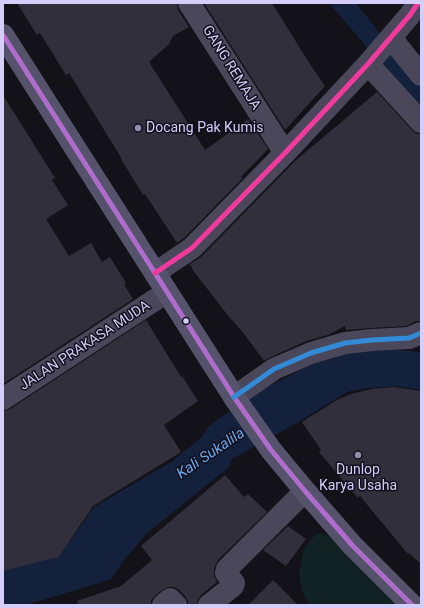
<!DOCTYPE html>
<style>
body{margin:0}
#map{position:relative;width:424px;height:608px;overflow:hidden;background:#131218;font-family:Roboto,sans-serif}
canvas{display:block}
.frame{position:absolute;inset:0;border:4px solid #d5cef9;pointer-events:none}
</style>
<div id="map">
<canvas width="424" height="608"></canvas>
<div class="frame"></div>
</div>
<script>
const c = document.querySelector('canvas').getContext('2d');
c.lineJoin = 'round';
function fillPath(path, color) { c.fillStyle = color; c.fill(path, 'evenodd'); }
const poly = rows => new Path2D(rows.map(r => 'M' + r).join(''));
function strokePath(path, color, width, dash) { c.strokeStyle = color; c.lineWidth = width; c.lineCap = dash ? 'butt' : 'round'; c.setLineDash(dash || []); c.stroke(path); }
function write(font, color, halo, rows, align = 'center') {
  c.font = font + ' Roboto,sans-serif'; c.lineWidth = 3; c.setLineDash([]); c.textBaseline = 'middle'; c.strokeStyle = halo; c.fillStyle = color; for (const [text, x, y, turn = 0] of rows) {
    c.save(); c.translate(x, y); c.rotate((+turn || 0) * Math.PI / 180); c.textAlign = isNaN(turn) ? turn : align; if (halo) c.strokeText(text, 0, 0); c.fillText(text, 0, 0); c.restore();
  }
}
fillPath(poly([
 [320,533,331,536,408,605,310,605,306,600,302,591,299,574,302,556,305,547,316,534]
]), '#112223');
fillPath(poly([
 [329,3,356,3,421,85,421,110],
 [376,348,421,352,421,390,397,386,390,387,366,388,347,392,295,424,232,459,229,467,146,534,125,559,110,580,77,582,61,556,83,522,94,507,171,462,202,437,209,426,265,385,273,384,323,359,350,351]
]), '#13213c');
strokePath(poly([
 [3,587,92,560]
]), '#13213c', 48);
fillPath(poly([
 [17,3,177,3,178,10,189,27,173,36,169,44,149,62,205,150,248,119,268,149,241,177,243,178,184,238,177,243,145,194,143,195,121,159,122,159,69,73,66,75,40,33,37,35],
 [204,3,272,3,308,61,325,86,285,130],
 [377,92,412,130,417,134,421,134,421,321,416,321,406,326,371,328,346,330,345,326,328,335,306,341,269,358,264,361,245,335,226,313,192,269,192,268,190,264,201,257,295,161],
 [3,95,55,178,52,180,68,205,46,219,69,256,91,243,102,262,110,257,126,283,124,284,133,299,3,384],
 [146,320,181,377,182,376,198,401,164,425,181,452,93,506,58,558,54,558,3,571,3,411,10,409],
 [394,387,421,391,421,564,409,553,408,554,360,496,358,498,319,452,321,450,302,422,337,400,351,394,372,389],
 [225,475,244,497,248,494,267,512,218,560,215,566,214,570,214,576,217,582,201,595,198,600,197,605,188,605,188,601,185,596,179,590,174,587,168,587,162,590,155,596,151,600,151,605,78,605,77,601,121,586,152,560,141,546],
 [288,526,306,539,286,566,263,550],
 [273,580,298,605,248,605]
]), '#312f3b');
strokePath(poly([
 [189,3,285,153],
 [391,38,421,75],
 [368,64,421,122],
 [155,273,192,248,285,153,368,64,410,15,418,3],
 [234,397,274,369,311,353,345,343,372,340,409,338,421,333],
 [3,399,167,292],
 [163,605,170,599,176,605],
 [209,605,233,586,234,583,226,573,227,569,305,491]
]), '#494759', 22);
strokePath(poly([
 [3,35,236,400,271,450,305,491,352,545,412,605]
]), '#55536b', 22);
strokePath(poly([
 [3,35,236,400,271,450,305,491,352,545,412,605]
]), '#b06ccc', 5);
strokePath(poly([
 [155,273,192,248,285,153,368,64,410,15,418,3]
]), '#f13a9d', 5);
strokePath(poly([
 [234,397,274,369,311,353,345,343,372,340,409,338,421,333]
]), '#338bd7', 5);
for (const [x, y, r, color] of [
 [138,128,4,"#918caa"],
 [186,321,3.5,"#d5cef9"],
 [358,455,4,"#918caa"]
]) { const dot = new Path2D(); dot.arc(x, y, r, 0, 2 * Math.PI); c.fillStyle = color; c.fill(dot); strokePath(dot, '#110e1c', 1.5); }
write('14px', '#d5cef9', '#110e1c', [
 ["GANG REMAJA",231,68,58],
 ["JALAN PRAKASA MUDA",85,346,-33]
]);
write('14px', '#d5cef9', '#110e1c', [
 ["Docang Pak Kumis",146,128],
 ["Dunlop",358,470,"center"],
 ["Karya Usaha",358,486,"center"]
], 'left');
write('italic 15px', '#68abee', '#110e1c', [
 ["Kali Sukalila",211,454,-34]
]);
</script>
